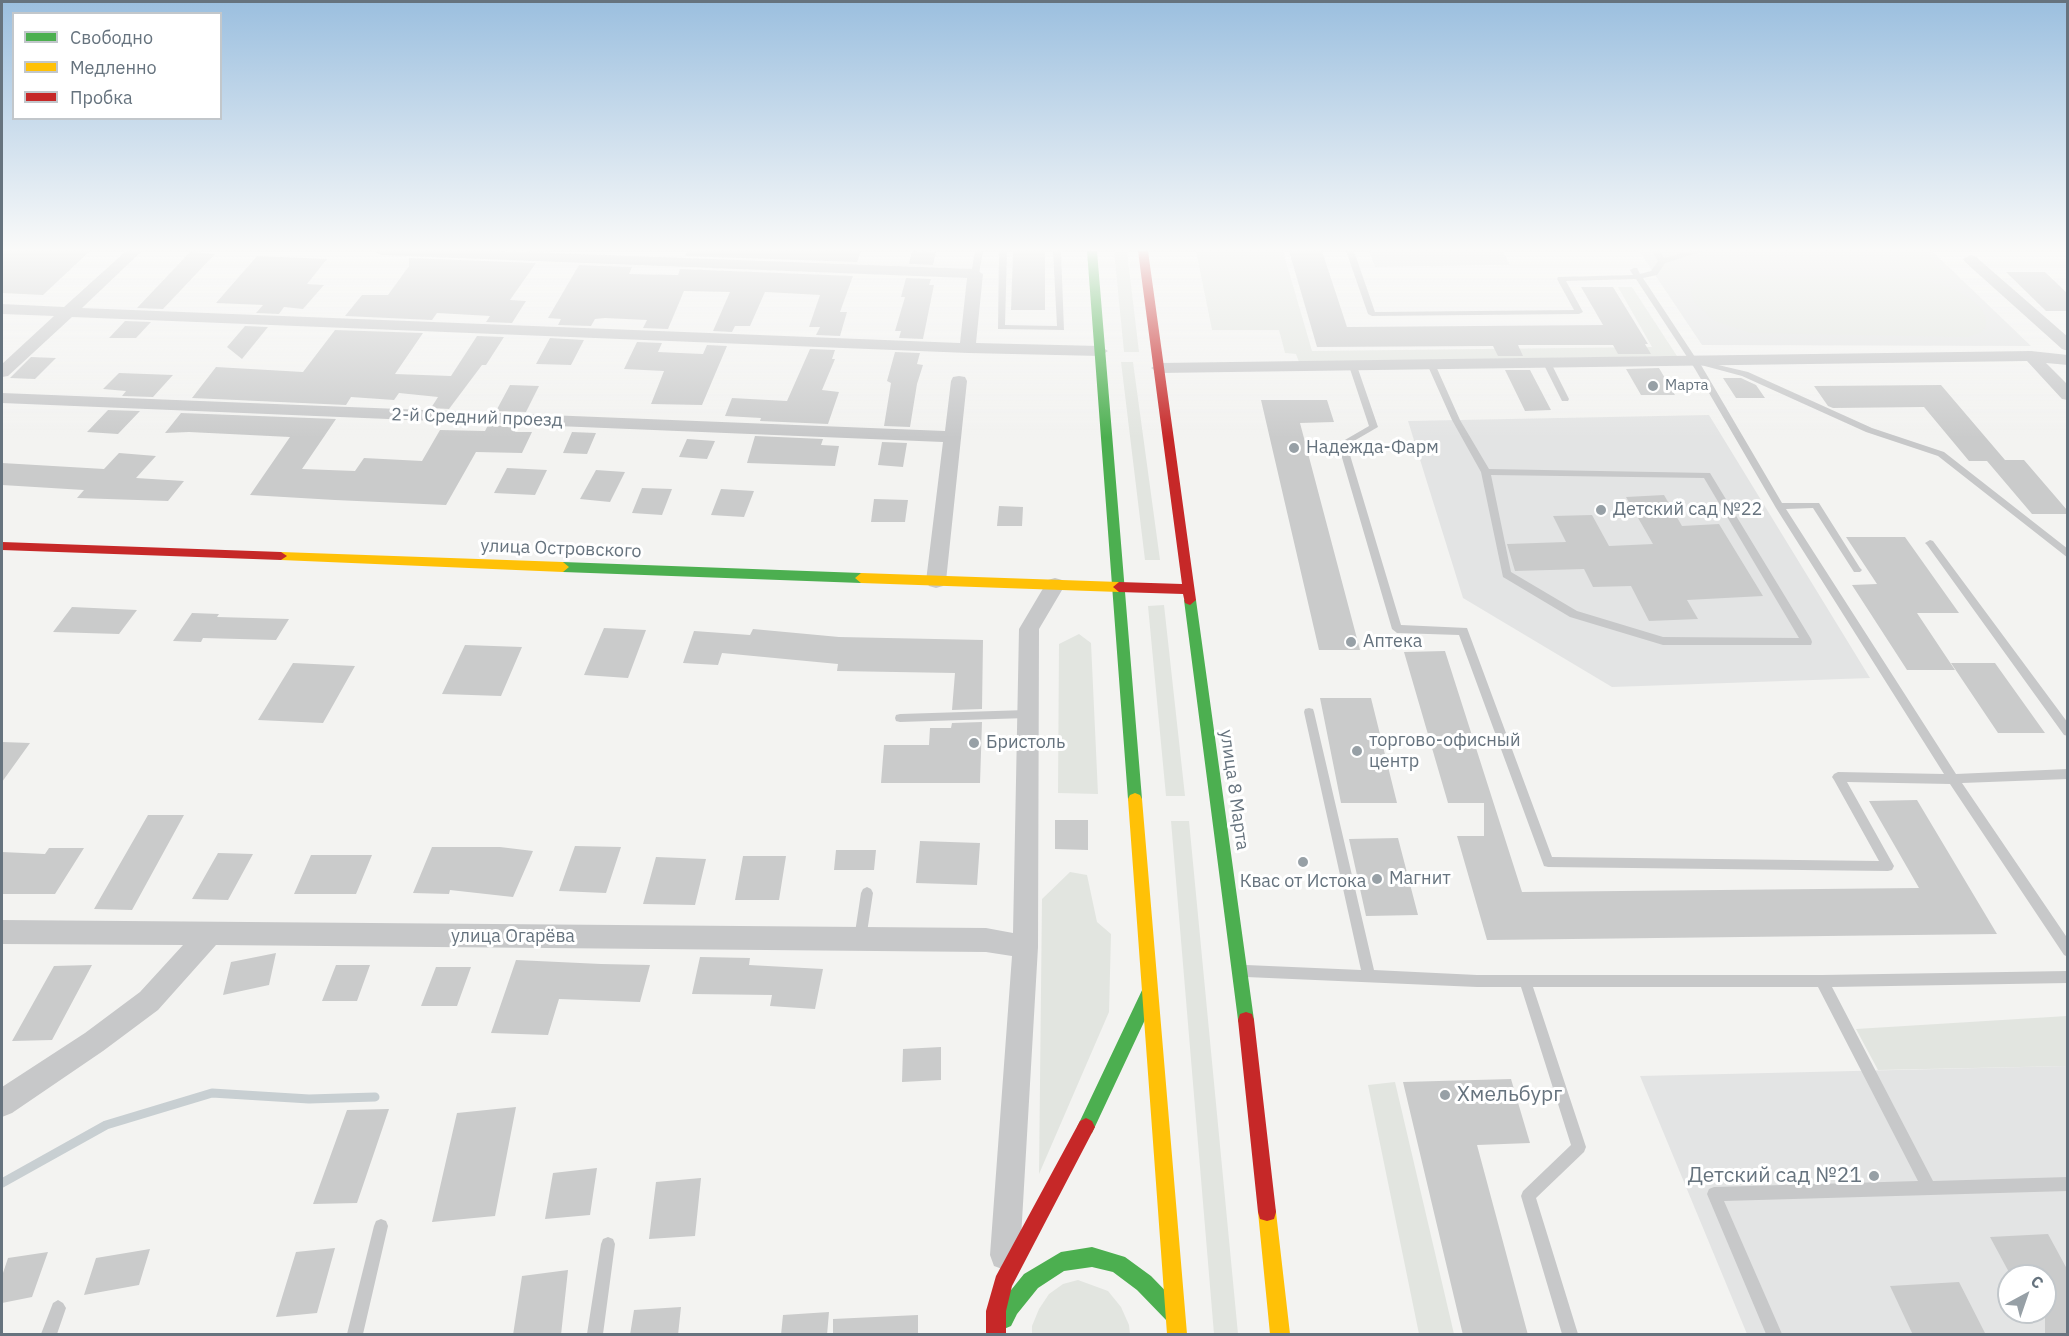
<!DOCTYPE html>
<meta charset="utf-8">
<style>
body{margin:0}
#map{position:relative;width:2069px;height:1336px;overflow:hidden;background:#f3f3f1;font-family:"IBM Plex Sans",sans-serif}
canvas{display:block}
.frame{position:absolute;inset:0;border:3px solid #66737e;pointer-events:none}
.legend{position:absolute;left:12px;top:12px;width:210px;height:108px;box-sizing:border-box;background:#fff;border:2px solid #c2c7cb;margin:0;padding:8px 10px;list-style:none;font-size:18px;color:#66737e}
.legend li{display:flex;align-items:center;gap:12px;height:30px}
.legend b{width:30px;border:2px solid #c2c7cb}
.north{position:absolute;left:1997px;top:1264px;width:60px;height:60px;box-sizing:border-box;background:#fff;border:2px solid #c2c7cb;border-radius:50%;rotate:40deg;font-size:16px;font-weight:700;line-height:24px;text-align:center;color:#66737e}
.north::after{content:'';display:block;margin:auto;width:21px;height:27px;background:#97a0a6;clip-path:polygon(50% 0,100% 100%,50% 72%,0 100%)}
</style>
<div id="map">
<canvas width="2069" height="1336"></canvas>
<div class="frame"></div>
<ul class="legend">
<li><b style="height:8px;background:#4caf50"></b>Свободно</li>
<li><b style="height:8px;background:#ffc107"></b>Медленно</li>
<li><b style="height:8px;background:#c62828"></b>Пробка</li>
</ul>
<div class="north">С</div>
</div>
<script>
const c = document.querySelector('canvas').getContext('2d');
c.lineJoin = 'round';
function fillPath(path, color) { c.fillStyle = color; c.fill(path, 'evenodd'); }
const poly = rows => new Path2D(rows.map(r => 'M' + r).join(''));
function strokePath(path, color, width, dash) { c.strokeStyle = color; c.lineWidth = width; c.lineCap = dash ? 'butt' : 'round'; c.setLineDash(dash || []); c.stroke(path); }
function write(font, color, halo, rows, align = 'center') {
  c.font = font + ' "IBM Plex Sans",sans-serif'; c.lineWidth = 6; c.setLineDash([]); c.textBaseline = 'middle'; c.strokeStyle = halo; c.fillStyle = color; for (const [text, x, y, turn = 0] of rows) {
    c.save(); c.translate(x, y); c.rotate((+turn || 0) * Math.PI / 180); c.textAlign = isNaN(turn) ? turn : align; if (halo) c.strokeText(text, 0, 0); c.fillText(text, 0, 0); c.restore();
  }
}
fillPath(poly([
 [1369,251,1503,251,1510,265,1375,267],
 [1639,251,1932,251,2031,346,1702,345],
 [1709,415,1870,678,1612,687,1463,598,1408,421],
 [2067,1066,2067,1334,1747,1334,1640,1076],
 [2009,1276,2045,1276,2045,1312,2009,1312]
]), '#e3e4e4');
fillPath(poly([
 [1114,251,1127,251,1139,352,1124,352],
 [1196,251,1283,251,1312,351,1652,347,1618,287,1632,287,1677,356,1299,362,1296,354,1285,353,1279,330,1212,330],
 [1892,251,1923,251,1943,271,1911,271],
 [1712,274,1918,278,1954,289,1969,298,1980,307,1986,317,1986,326,1980,333,1968,337,1750,333,1715,321,1694,302,1691,293,1693,284,1700,278],
 [1121,362,1133,362,1160,560,1145,560],
 [1164,605,1185,796,1166,796,1148,606],
 [1079,634,1091,643,1098,794,1058,793,1059,644],
 [1171,821,1189,821,1238,1334,1214,1334],
 [1070,872,1087,875,1097,922,1111,934,1109,1012,1039,1174,1042,899],
 [2067,1016,2067,1066,1878,1070,1856,1029],
 [1395,1082,1454,1334,1419,1334,1368,1085],
 [1078,1280,1108,1291,1121,1307,1129,1325,1130,1334,1032,1334,1032,1326,1039,1309,1049,1294,1063,1284]
]), '#e2e5e0');
strokePath(poly([
 [2,1183,106,1125,212,1093,309,1099,375,1097]
]), '#c8cfd2', 9);
fillPath(poly([
 [2,251,90,251,43,295,2,293],
 [687,251,861,251,857,262,685,256],
 [912,251,936,252,933,265,909,264],
 [1013,251,1045,251,1045,310,1011,310],
 [1289,251,1322,251,1347,327,1603,325,1581,287,1613,287,1648,344,1645,344,1651,354,1618,354,1613,345,1518,345,1523,356,1498,356,1493,346,1317,347],
 [190,252,215,254,163,309,137,308],
 [257,256,327,259,307,284,324,285,303,309,284,307,279,314,256,313,263,305,216,303],
 [409,258,536,263,510,300,526,301,512,323,486,322,490,316,437,313,432,320,345,316,362,295,388,295,409,266],
 [579,265,632,267,629,274,678,275,680,269,853,276,840,312,847,312,840,336,816,335,820,327,809,327,820,295,765,292,750,326,735,326,732,332,713,331,730,292,684,291,668,329,643,328,647,320,605,318,595,319,591,326,558,325,561,319,548,318],
 [2006,272,2045,272,2067,293,2067,311,2046,311],
 [906,278,931,279,929,285,934,285,923,339,899,338,901,331,895,331,905,297,901,297],
 [125,321,151,322,136,338,109,338],
 [245,326,268,327,242,359,227,347],
 [335,330,423,333,395,374,451,376,477,336,504,337,486,365,482,365,449,409,431,408,438,397,399,393,394,400,351,397,346,405,192,398,216,367,303,372],
 [550,338,584,340,571,365,536,364],
 [637,342,662,343,658,352,703,354,707,345,727,346,702,405,651,404,664,371,624,369],
 [810,349,835,350,832,359,835,359,822,390,839,392,828,424,760,421,761,418,725,416,732,398,787,401],
 [895,352,920,353,917,364,923,365,917,384,910,427,884,426,891,383,887,381],
 [31,357,56,358,35,379,10,378],
 [1659,368,1675,395,1641,395,1626,369],
 [1505,370,1530,370,1551,410,1525,411],
 [119,373,173,375,153,397,122,396,126,391,103,389],
 [1723,378,1741,378,1756,385,1765,398,1736,398],
 [510,385,539,386,526,412,496,411],
 [1941,385,2005,460,2024,460,2067,510,2067,514,2032,514,1987,461,1969,461,1924,407,1833,408,1828,406,1814,386],
 [1261,400,1327,400,1334,422,1300,423,1360,650,1319,650],
 [108,410,140,411,118,434,87,432],
 [181,413,336,419,302,469,355,471,364,458,422,461,440,430,485,431,488,425,518,427,515,432,532,432,522,453,476,452,446,505,335,500,250,495,290,437,189,432,165,433],
 [572,432,596,433,587,454,563,453],
 [755,436,823,439,821,445,839,446,835,466,747,463],
 [687,439,715,441,707,459,679,457],
 [882,442,907,443,903,467,878,465],
 [119,453,156,456,136,478,184,481,168,501,77,498,84,490,2,485,2,463,104,469],
 [507,468,547,470,535,495,494,493],
 [596,470,625,472,610,502,580,499],
 [642,488,672,489,662,515,632,513],
 [721,489,754,491,744,517,711,515],
 [1664,495,1682,526,1719,524,1763,596,1687,600,1698,619,1649,621,1631,586,1593,587,1584,569,1515,571,1507,544,1566,542,1553,516,1592,515,1609,546,1653,544,1626,497],
 [874,499,908,500,905,522,871,522],
 [999,506,1023,507,1022,526,997,526],
 [1846,537,1905,537,1959,613,1917,613,1955,670,1907,670,1852,585,1877,584],
 [72,607,137,610,119,634,53,632],
 [192,613,219,614,217,617,289,619,276,640,203,638,201,642,173,641],
 [604,628,646,630,628,678,584,675],
 [753,629,839,637,983,640,982,709,952,710,955,673,837,671,838,664,722,653,718,665,683,663,694,631,750,635],
 [465,645,522,647,501,696,442,694],
 [1445,651,1522,892,1919,888,1869,801,1917,800,1997,934,1487,940,1457,836,1484,836,1484,803,1448,803,1404,652],
 [293,663,355,666,323,723,258,720],
 [1951,663,1995,663,2045,733,1998,733],
 [1320,698,1371,698,1397,803,1341,803],
 [982,722,980,783,881,783,884,745,929,745,930,728,951,728,952,723],
 [2,742,30,743,2,782],
 [148,815,184,815,132,910,94,909],
 [1055,820,1088,820,1088,850,1055,849],
 [1398,838,1418,915,1366,916,1349,839],
 [920,841,980,843,977,885,916,883],
 [575,846,621,847,606,893,559,891],
 [432,847,500,847,533,851,513,897,450,890,449,894,413,893],
 [49,848,84,848,55,894,2,894,2,852,45,854],
 [836,850,876,850,874,870,834,870],
 [218,853,253,854,228,900,192,899],
 [311,855,372,855,356,894,294,894],
 [743,856,786,856,779,900,735,900],
 [656,857,706,859,695,905,643,904],
 [276,953,269,985,223,995,231,962],
 [700,957,750,958,749,965,823,969,815,1009,770,1006,772,995,692,994],
 [516,960,601,964,650,965,640,1002,559,999,548,1035,491,1033],
 [92,965,52,1040,12,1041,54,966],
 [336,965,370,965,357,1001,322,1001],
 [436,967,471,967,457,1006,421,1006],
 [941,1047,941,1080,902,1082,903,1049],
 [1511,1079,1530,1143,1477,1145,1528,1335,1463,1335,1403,1082],
 [516,1107,495,1216,432,1222,457,1113],
 [389,1109,357,1203,313,1204,347,1110],
 [597,1168,590,1215,545,1219,553,1173],
 [701,1178,695,1236,649,1239,656,1182],
 [2048,1234,2067,1269,2067,1335,2045,1335,2045,1276,2011,1276,1990,1237],
 [335,1248,317,1313,276,1317,296,1252],
 [150,1249,139,1285,84,1295,96,1258],
 [48,1252,32,1297,2,1303,2,1276,8,1258],
 [568,1270,561,1335,513,1335,522,1276],
 [1959,1282,1986,1335,1913,1335,1890,1286],
 [681,1307,678,1335,630,1335,634,1310],
 [829,1312,827,1335,781,1335,783,1315],
 [918,1315,918,1335,833,1335,833,1319]
]), '#cacbcb');
fillPath(poly([
 [975,251,983,251,979,274,975,276,971,274,975,251],
 [999,251,1007,251,1005,325,1057,326,1053,251,1061,251,1064,330,998,329,999,251],
 [1346,251,1354,251,1375,312,1574,310,1557,279,1558,277,1633,275,1630,270,1634,268,1637,268,1640,274,1651,271,1658,261,1652,251,1660,251,1664,258,1691,251,1704,251,1665,263,1657,275,1643,278,1697,360,1748,372,1872,428,1944,452,2068,549,2068,558,1938,456,1866,432,1742,376,1701,365,1782,503,1819,503,1860,568,1862,570,1860,572,1854,572,1813,508,1786,509,1956,774,2068,769,2068,779,1962,783,2068,939,2068,957,2064,955,1950,784,1847,782,1894,866,1892,870,1888,871,1548,867,1544,866,1459,635,1397,633,1392,629,1338,444,1369,426,1349,366,1350,364,1356,364,1357,366,1378,427,1347,445,1401,625,1467,628,1552,857,1879,861,1834,780,1832,777,1834,774,1838,772,1944,774,1776,508,1695,369,1636,279,1566,281,1583,312,1579,314,1372,316,1368,314,1346,251],
 [1544,361,1547,361,1551,363,1569,399,1568,401,1562,401,1543,363,1544,361],
 [1428,362,1431,362,1435,364,1460,420,1489,469,1710,473,1811,639,1812,642,1811,645,1663,645,1570,617,1503,577,1481,472,1452,420,1427,364,1428,362],
 [1491,475,1704,478,1799,638,1663,637,1577,611,1511,572,1491,475],
 [1930,540,1933,541,2068,723,2068,736,2064,735,1927,545,1925,543,1930,540],
 [1309,708,1313,709,1314,712,1374,970,1477,975,1822,975,2068,971,2068,983,1832,987,1933,1181,2068,1177,2068,1191,1724,1201,1782,1334,1766,1334,1707,1194,1709,1189,1714,1187,1918,1181,1818,987,1533,987,1586,1147,1584,1152,1536,1198,1578,1334,1562,1334,1521,1196,1523,1191,1571,1145,1521,987,1477,987,1246,977,1241,975,1240,971,1241,967,1246,965,1361,970,1304,712,1305,709,1309,708],
 [1027,710,1031,711,1032,714,1031,717,1027,718,900,722,896,721,895,718,896,715,900,714,1027,710],
 [867,887,871,889,873,893,866,939,864,943,860,945,856,943,854,939,861,893,863,889,867,887],
 [381,1219,386,1221,388,1226,363,1334,347,1334,374,1226,376,1221,381,1219],
 [608,1237,613,1239,615,1244,603,1334,587,1334,601,1244,603,1239,608,1237],
 [58,1300,63,1303,66,1308,57,1334,41,1334,53,1303,58,1300]
]), '#c7c8c9');
fillPath(poly([
 [126,251,142,251,82,308,960,343,967,278,381,255,374,251,500,251,975,269,983,274,976,343,1100,346,1108,351,1100,356,968,353,72,317,8,376,2,377,2,364,54,316,2,314,2,304,64,307,126,251],
 [1970,255,1975,256,2068,337,2068,351,2062,349,1965,262,1963,259,1970,255],
 [2031,351,2068,355,2068,365,2046,363,2068,385,2068,400,2062,399,2027,361,1159,373,1151,368,1159,363,2031,351],
 [959,376,965,377,967,381,946,581,943,586,936,588,929,586,926,581,943,442,2,403,2,393,945,431,951,381,953,377,959,376],
 [1055,578,1062,580,1065,585,1039,629,1038,947,1020,1255,1016,1266,1005,1270,994,1266,990,1255,1012,956,986,952,216,945,158,1010,103,1051,12,1113,2,1117,2,1087,85,1033,140,992,183,945,2,944,2,920,986,928,1013,933,1019,629,1048,580,1055,578]
]), '#c7c8c9');
fillPath(poly([
 [1087,251,1097,251,1142,799,1140,803,1135,805,1130,803,1128,799,1087,251],
 [563,562,861,573,867,578,861,583,563,572,557,567,563,562],
 [1190,595,1196,600,1254,1020,1252,1026,1246,1028,1240,1026,1238,1020,1184,600,1190,595],
 [1150,984,1156,986,1158,992,1092,1133,1086,1136,1080,1133,1077,1127,1080,1121,1144,986,1150,984],
 [1092,1247,1125,1257,1151,1276,1182,1308,1185,1315,1182,1322,1175,1325,1168,1322,1137,1290,1113,1272,1092,1267,1064,1271,1038,1288,1017,1314,1011,1326,1004,1329,997,1326,994,1319,1003,1300,1024,1274,1061,1252,1092,1247]
]), '#4caf50');
fillPath(poly([
 [281,552,563,562,569,567,563,572,281,560,275,556,281,552],
 [861,573,1119,582,1125,587,1119,592,861,583,855,578,861,573],
 [1135,793,1140,795,1142,799,1187,1334,1167,1334,1128,799,1130,795,1135,793],
 [1267,1203,1274,1205,1276,1212,1290,1334,1270,1334,1258,1212,1260,1205,1267,1203]
]), '#ffc107');
fillPath(poly([
 [1138,251,1148,251,1196,600,1190,605,1185,603,1183,594,1119,592,1113,587,1119,582,1182,584,1138,251],
 [2,542,281,552,287,556,281,560,2,550,2,542],
 [1246,1012,1252,1014,1254,1020,1276,1212,1274,1219,1267,1221,1260,1219,1258,1212,1238,1020,1240,1014,1246,1012],
 [1086,1118,1092,1121,1095,1127,1012,1286,1006,1311,1006,1334,986,1334,986,1311,996,1276,1080,1121,1086,1118]
]), '#c62828');
const sky = c.createLinearGradient(0, 0, 0, 438);
sky.addColorStop(0, '#9bbfdf');
sky.addColorStop(0.57, '#fafaf9');
sky.addColorStop(1, '#fafaf900');
c.fillStyle = sky;
c.fillRect(0, 0, 2069, 438);
for (const [x, y, r, color] of [
 [1653,386,6,"#97a0a6"],
 [1294,448,6,"#97a0a6"],
 [1601,510,6,"#97a0a6"],
 [1351,642,6,"#97a0a6"],
 [974,743,6,"#97a0a6"],
 [1357,751,6,"#97a0a6"],
 [1303,862,6,"#97a0a6"],
 [1377,879,6,"#97a0a6"],
 [1445,1095,6,"#97a0a6"],
 [1874,1176,6,"#97a0a6"]
]) { const dot = new Path2D(); dot.arc(x, y, r, 0, 2 * Math.PI); c.fillStyle = color; c.fill(dot); strokePath(dot, '#fff', 2); }
write('15px', '#66737e', '#fff', [
 ["Марта",1665,386]
], 'left');
write('18px', '#66737e', '#fff', [
 ["2-й Средний проезд",477,418,2],
 ["улица Островского",561,549,2],
 ["улица 8 Марта",1234,790,82],
 ["улица Огарёва",513,937]
]);
write('18px', '#66737e', '#fff', [
 ["Надежда-Фарм",1306,448],
 ["Детский сад №22",1613,510],
 ["Аптека",1363,642],
 ["торгово-офисный",1369,741],
 ["центр",1369,762],
 ["Бристоль",986,743],
 ["Магнит",1389,879],
 ["Квас от Истока",1303,882,"center"]
], 'left');
write('21px', '#66737e', '#fff', [
 ["Хмельбург",1457,1095],
 ["Детский сад №21",1862,1176,"right"]
], 'left');
</script>
